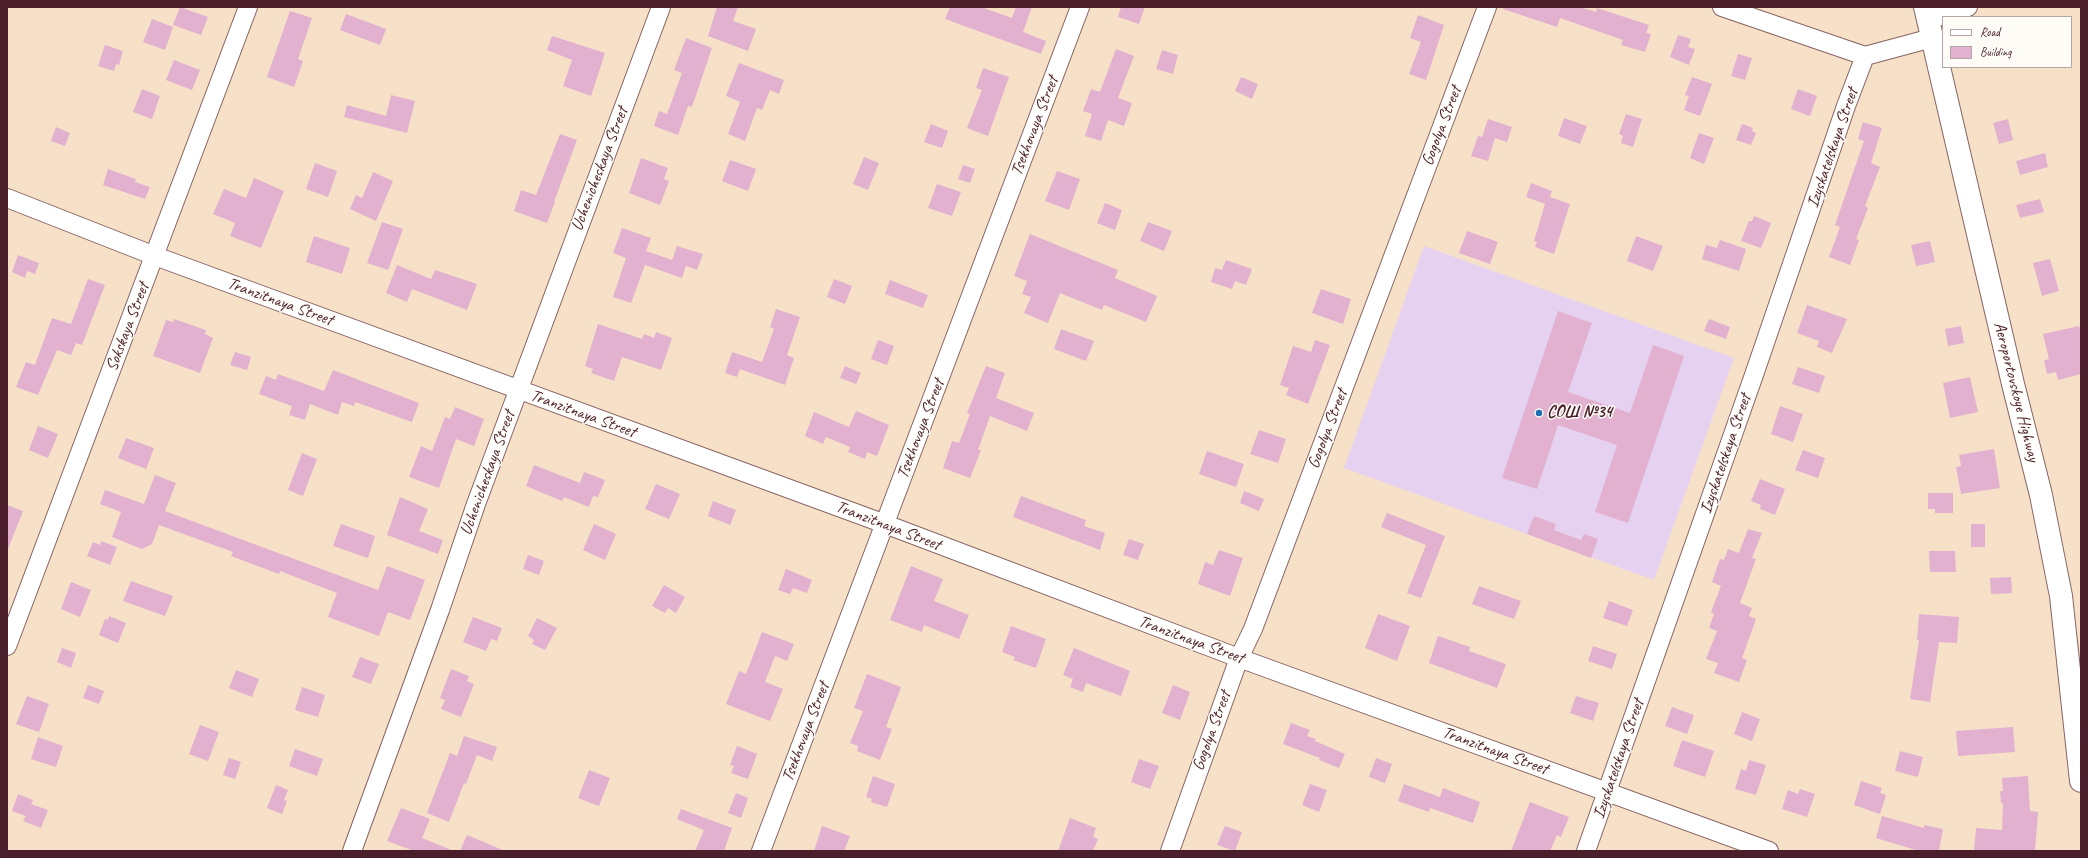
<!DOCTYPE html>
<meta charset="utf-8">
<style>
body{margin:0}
#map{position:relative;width:2088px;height:858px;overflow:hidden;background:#f6e1c8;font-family:Caveat,sans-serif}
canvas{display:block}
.frame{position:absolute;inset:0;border:8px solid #4a1f2b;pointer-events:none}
.legend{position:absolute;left:1942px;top:16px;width:130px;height:52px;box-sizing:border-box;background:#fdfcf7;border:1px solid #b5a4a5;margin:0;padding:5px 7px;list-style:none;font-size:12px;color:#4a1f2b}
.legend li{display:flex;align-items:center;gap:8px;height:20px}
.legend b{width:20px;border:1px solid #b5a4a5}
</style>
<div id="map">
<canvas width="2088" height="858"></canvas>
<div class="frame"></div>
<ul class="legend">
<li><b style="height:5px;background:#fff"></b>Road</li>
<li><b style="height:11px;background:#e1b1cf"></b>Building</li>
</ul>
</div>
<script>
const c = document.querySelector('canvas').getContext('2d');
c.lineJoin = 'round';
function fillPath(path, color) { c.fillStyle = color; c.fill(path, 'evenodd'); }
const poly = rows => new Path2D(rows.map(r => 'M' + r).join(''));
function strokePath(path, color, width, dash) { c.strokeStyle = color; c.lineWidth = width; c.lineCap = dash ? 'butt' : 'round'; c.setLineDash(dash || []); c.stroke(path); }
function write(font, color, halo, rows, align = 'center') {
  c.font = font + ' Caveat,sans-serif'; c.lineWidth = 3; c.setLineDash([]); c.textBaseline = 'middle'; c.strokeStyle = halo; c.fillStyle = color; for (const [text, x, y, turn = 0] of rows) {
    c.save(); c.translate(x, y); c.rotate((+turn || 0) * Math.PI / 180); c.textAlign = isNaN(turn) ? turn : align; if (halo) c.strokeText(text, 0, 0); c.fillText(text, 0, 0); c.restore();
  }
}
fillPath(poly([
 [1424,246,1734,358,1654,580,1344,468]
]), '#e6d2f0');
fillPath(poly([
 [180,7,208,17,201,35,173,25],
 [717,7,738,7,733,21,756,29,748,51,708,36],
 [950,7,981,7,1012,18,1016,7,1032,7,1023,32,1046,41,1041,54,945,19],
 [1121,7,1145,7,1139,24,1118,17],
 [1504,7,1580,7,1596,12,1597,8,1649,25,1646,33,1651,34,1645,52,1621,45,1623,40,1560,18,1557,27,1503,9],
 [290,11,312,18,298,59,303,61,294,87,267,77],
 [346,14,386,29,380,45,340,30],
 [1418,15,1444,25,1426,80,1409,74,1421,42,1410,38],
 [152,19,173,27,165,50,143,42],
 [1678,35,1691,39,1688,47,1695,49,1689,65,1670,57],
 [552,36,605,53,591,96,563,86,572,60,547,50],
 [686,38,712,48,692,107,688,106,678,135,654,126,659,111,667,114,682,73,674,70],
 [105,45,123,51,119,65,116,64,114,71,98,66],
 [1116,49,1134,56,1118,98,1132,103,1124,126,1108,120,1101,141,1085,136,1092,114,1083,111,1091,89,1100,92],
 [1162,50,1178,55,1173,74,1156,69],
 [1738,54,1752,58,1745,80,1731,76],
 [174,60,200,70,192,90,166,80],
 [739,63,784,80,779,94,770,90,762,110,757,108,745,141,728,134,740,102,726,96],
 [983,68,1009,77,988,136,967,128,982,90,976,88],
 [1241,77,1258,84,1252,99,1235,91],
 [1692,77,1712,84,1700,116,1684,110,1689,96,1685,95],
 [142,89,160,96,152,119,133,112],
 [1798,89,1817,96,1810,116,1791,109],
 [391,95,415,101,407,133,344,117,347,105,386,116],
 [1626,114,1642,119,1633,147,1621,143,1623,136,1619,134],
 [1564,118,1587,126,1580,144,1558,136],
 [1488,119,1512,127,1507,142,1495,138,1488,161,1471,156,1478,136,1482,137],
 [2008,119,2013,140,1999,144,1993,123],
 [1863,122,1882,128,1871,163,1880,167,1865,206,1868,208,1856,239,1859,240,1850,265,1829,257,1840,227,1835,225,1864,141,1858,139],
 [931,124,948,131,942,148,924,142],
 [1742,124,1753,128,1752,131,1756,133,1751,145,1736,140],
 [56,127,70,133,65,146,51,141],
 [1699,133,1714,138,1704,164,1690,158],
 [560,134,577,140,554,202,555,202,547,223,514,211,521,190,536,195],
 [2045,153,2048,167,2020,175,2016,161],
 [864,157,879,163,868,190,853,184],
 [641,158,668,168,664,179,669,181,660,205,629,193],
 [730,160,756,169,748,191,722,181],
 [315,163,337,171,328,197,306,189],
 [963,165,975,169,970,183,958,179],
 [108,169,136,179,135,182,150,187,145,199,103,185],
 [1057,171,1080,179,1069,210,1045,201],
 [373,172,393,181,376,221,350,209,356,195,362,198],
 [254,178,284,191,261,248,230,236,235,223,213,214,224,189,246,198],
 [1531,183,1552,191,1550,197,1570,204,1554,254,1535,247,1537,242,1534,241,1545,204,1526,197],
 [937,184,961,192,952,216,928,208],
 [2040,199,2044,212,2020,218,2016,205],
 [1105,203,1122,210,1115,230,1097,223],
 [1754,216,1771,223,1761,248,1741,241,1749,221,1752,221],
 [382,222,403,229,388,270,367,263],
 [1148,222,1172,231,1164,251,1140,241],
 [622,228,651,238,646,251,672,260,677,246,703,254,697,270,686,266,682,278,645,265,631,303,613,297,626,258,613,253],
 [1467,231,1498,242,1490,264,1459,253],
 [1030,234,1118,270,1115,278,1157,296,1146,322,1104,305,1102,310,1060,293,1048,323,1024,313,1031,297,1022,294,1027,281,1014,276],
 [314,236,350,248,342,274,306,262],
 [1636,236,1663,246,1653,271,1627,261],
 [1720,240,1746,249,1739,271,1702,259,1706,245,1717,248],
 [1930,241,1935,262,1916,266,1911,245],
 [18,255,39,263,35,274,27,271,25,278,12,272],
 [2050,259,2059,291,2042,296,2033,263],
 [1226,260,1252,269,1246,285,1235,281,1232,289,1211,282,1215,268,1222,270],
 [397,265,431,279,435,270,477,284,467,310,412,289,407,302,386,293],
 [88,279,105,285,82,345,76,343,71,355,57,350,38,395,16,387,26,362,35,365,52,318,71,324],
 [834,279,852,286,845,304,827,297],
 [890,280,928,295,923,308,885,294],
 [1321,289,1351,299,1343,324,1312,313],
 [1807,305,1847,319,1832,353,1817,347,1819,341,1797,333],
 [776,309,800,317,787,355,794,358,785,385,740,369,737,377,725,373,732,352,762,362,774,329,770,327],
 [1558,311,1592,323,1568,392,1630,413,1653,345,1684,356,1628,523,1595,512,1617,445,1558,425,1537,489,1502,478],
 [174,319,206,330,205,334,213,338,200,373,153,356,166,320,173,322],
 [1709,319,1730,327,1726,339,1704,331],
 [598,324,642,339,644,334,654,338,656,332,672,338,661,370,622,357,614,381,591,373,593,369,585,366],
 [1961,326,1964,343,1948,346,1945,329],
 [2079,326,2081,334,2081,374,2058,380,2056,372,2047,374,2044,360,2049,359,2043,334],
 [1061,329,1094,341,1086,361,1054,349],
 [878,340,894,346,887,365,871,359],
 [1315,340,1330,345,1308,404,1286,395,1289,388,1280,385,1293,346,1311,352],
 [235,352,251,357,247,370,230,365],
 [845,366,861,373,856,384,840,378],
 [986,366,1005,373,996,398,1034,413,1027,431,990,416,978,450,981,450,970,478,943,468,952,441,959,443,970,414,967,413],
 [1798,367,1825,376,1819,393,1792,384],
 [333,370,419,403,412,422,355,402,354,406,342,402,338,415,310,404,305,420,289,415,292,406,259,394,266,376,276,380,278,374,324,391],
 [1970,377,1978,412,1950,418,1943,383],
 [1780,406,1803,414,1793,442,1771,434],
 [455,407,484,419,474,446,456,439,439,488,409,477,421,446,432,451,445,417,450,419],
 [856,411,889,425,877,456,867,452,865,459,848,452,850,447,826,437,823,444,805,436,814,412,849,427],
 [38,426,58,434,48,458,29,450],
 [1259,430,1286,439,1278,463,1250,454],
 [126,438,154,448,146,469,118,458],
 [1994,449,2000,488,1961,494,1956,467,1961,466,1959,455],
 [1803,450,1825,458,1818,478,1795,470],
 [1207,451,1244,464,1236,487,1199,474],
 [302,453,317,459,303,496,288,490],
 [534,465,580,483,584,472,605,480,598,497,593,496,589,507,564,497,562,501,526,486],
 [155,475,176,483,165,511,378,590,387,566,425,580,410,620,388,612,379,636,328,617,337,593,280,571,279,574,231,556,233,552,159,525,152,544,142,549,112,537,121,512,100,504,105,490,144,504],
 [1760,479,1785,489,1775,515,1760,509,1761,505,1751,501],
 [656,484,680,494,669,519,645,509],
 [1244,491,1264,499,1259,511,1240,503],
 [1928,493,1953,493,1953,513,1935,513,1935,509,1928,509],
 [1021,496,1086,520,1084,526,1105,533,1100,550,1013,517],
 [400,497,428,509,419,531,443,540,438,554,387,535],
 [713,501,736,510,730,525,708,516],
 [7,505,23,511,8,549,7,549],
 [1387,513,1445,536,1421,598,1407,593,1426,545,1381,527],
 [1534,516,1556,524,1554,530,1581,540,1584,534,1598,539,1591,558,1527,534],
 [341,524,375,536,368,558,333,546],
 [594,524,616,534,605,560,583,550],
 [1971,524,1985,524,1985,547,1971,547],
 [1748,529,1762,533,1752,558,1756,559,1740,603,1752,608,1749,616,1756,619,1742,658,1747,660,1739,682,1714,673,1718,663,1706,659,1717,631,1709,628,1714,614,1711,612,1721,586,1712,582,1720,559,1724,560,1728,549,1739,553],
 [1129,539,1144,544,1138,560,1123,555],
 [101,541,117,547,110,565,87,556,93,542,100,545],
 [1219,550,1243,558,1230,596,1198,584,1205,562,1213,565],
 [1929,551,1955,551,1956,572,1930,572],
 [528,555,544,561,539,575,523,569],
 [911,566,943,579,934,601,969,615,959,639,924,625,922,632,890,620],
 [786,569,812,580,807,593,793,588,790,594,778,590],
 [2011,577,2012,593,1991,594,1990,578],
 [131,581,173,596,165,616,123,601],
 [71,582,91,590,80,617,61,609],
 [664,585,685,597,676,613,668,608,665,613,652,606],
 [1479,586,1521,601,1514,619,1472,604],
 [1609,601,1633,610,1627,626,1603,618],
 [1378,614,1410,626,1397,661,1365,648],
 [1919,614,1959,617,1957,643,1939,642,1930,702,1910,699,1919,640,1917,640],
 [109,616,126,623,118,643,99,635,105,619,108,620],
 [473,617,502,628,497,641,491,639,486,651,463,642],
 [537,618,557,628,545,650,532,644,534,640,528,636],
 [1011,626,1046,639,1036,668,1013,660,1015,657,1002,652],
 [762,632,794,644,787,661,775,656,765,682,783,689,770,721,726,704,739,671,746,674],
 [1438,636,1470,647,1469,651,1506,664,1497,688,1429,663],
 [1593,646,1617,654,1612,669,1588,661],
 [62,648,76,653,71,668,57,662],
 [1074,648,1130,671,1121,696,1086,683,1083,692,1070,687,1073,679,1063,675],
 [360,657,379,664,371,684,352,677],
 [451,669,469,676,467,681,474,684,461,717,441,709,445,700,440,698],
 [236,670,259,679,252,697,229,688],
 [867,674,901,687,886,727,892,729,880,760,857,751,858,746,850,743,863,711,854,708],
 [88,685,104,691,99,704,83,698],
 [1173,685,1190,692,1180,720,1162,713],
 [302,687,325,695,318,717,295,710],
 [27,696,49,704,39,732,16,724],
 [1576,696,1599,703,1593,721,1570,713],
 [1672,707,1694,715,1687,734,1665,726],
 [1742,712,1760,719,1752,741,1734,734],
 [1291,723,1310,730,1307,736,1316,739,1315,741,1345,754,1339,768,1319,760,1320,758,1283,744],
 [200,725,219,732,208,761,189,754],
 [2013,727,2015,752,1958,756,1956,731],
 [464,736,497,747,492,761,477,755,466,784,464,783,449,822,427,813,450,753,457,756],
 [38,737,63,746,56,767,31,759],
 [1682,740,1714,751,1705,777,1673,766],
 [737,746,757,754,748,779,731,773,734,766,730,765],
 [295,749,323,759,317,776,289,766],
 [1900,751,1923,757,1918,777,1895,771],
 [229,758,241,762,235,779,223,775],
 [1376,758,1392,764,1385,783,1369,777],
 [1139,759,1159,766,1150,789,1131,782],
 [1749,760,1766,765,1756,795,1735,789,1741,769,1746,771],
 [589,770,610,778,599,806,578,798],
 [873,776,895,784,887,807,871,802,872,799,866,797],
 [2028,776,2030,811,2038,812,2035,851,1974,851,1976,828,2002,830,2003,803,2001,803,2000,791,2003,791,2002,778],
 [1861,781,1882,788,1880,793,1886,795,1880,814,1854,805],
 [1310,784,1327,790,1319,812,1302,805],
 [1404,784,1440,797,1443,788,1480,802,1473,823,1430,808,1429,812,1398,801],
 [276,785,288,790,284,800,287,801,282,814,267,808],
 [1800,789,1815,794,1807,817,1782,809,1788,790,1798,794],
 [736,793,748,798,741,818,728,813],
 [18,794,33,800,31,804,48,810,41,828,23,821,26,816,12,811],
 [1530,802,1569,817,1561,837,1557,835,1550,851,1511,851],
 [401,808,430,819,422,838,454,851,414,851,387,841],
 [681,809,732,828,724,851,695,851,704,830,677,819],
 [1882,816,1924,828,1924,825,1943,829,1939,851,1919,851,1876,838],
 [1070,818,1096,828,1093,837,1098,839,1093,851,1058,851],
 [822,826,850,836,844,851,814,851],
 [1225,826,1242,832,1235,851,1217,845],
 [467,835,505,851,460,851]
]), '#e1b1cf');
const minor = poly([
 [1722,7,1865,56,1932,38],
 [1928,20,1968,7],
 [7,198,155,256,885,524,1239,658,1769,851],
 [7,646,248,7],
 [352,851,440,610,476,504,661,7],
 [761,851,1080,7],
 [1170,851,1239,658,1253,629,1487,7],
 [1586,851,1755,372,1846,106,1865,56]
]);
const primary = poly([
 [1925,7,2013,384,2041,495,2061,596,2081,781]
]);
strokePath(minor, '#866362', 20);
strokePath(primary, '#866362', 24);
strokePath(minor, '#fff', 18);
strokePath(primary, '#fff', 22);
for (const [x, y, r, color] of [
 [1539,413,4,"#1f6fb2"]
]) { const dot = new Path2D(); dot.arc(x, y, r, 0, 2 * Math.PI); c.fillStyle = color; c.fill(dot); strokePath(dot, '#fdfcf7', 1.5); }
write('17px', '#4a1f2b', '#fdfcf7', [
 ["Tsekhovaya Street",1035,126,-69],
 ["Gogolya Street",1442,126,-69],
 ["Izyskatelskaya Street",1833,148,-71],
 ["Uchenicheskaya Street",600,169,-69],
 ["Tranzitnaya Street",280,302,20],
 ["Sokskaya Street",128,327,-69],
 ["Aeroportovskoye Highway",2016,392,76],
 ["Tranzitnaya Street",583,414,20],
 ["Tsekhovaya Street",921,429,-69],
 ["Gogolya Street",1328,429,-69],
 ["Izyskatelskaya Street",1726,454,-71],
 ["Uchenicheskaya Street",488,473,-70],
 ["Tranzitnaya Street",888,526,21],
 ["Tranzitnaya Street",1191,640,20],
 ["Gogolya Street",1212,731,-70],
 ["Tsekhovaya Street",806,732,-69],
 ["Tranzitnaya Street",1495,751,20],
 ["Izyskatelskaya Street",1619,759,-71]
]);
write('bold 17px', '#4a1f2b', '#fdfcf7', [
 ["СОШ №34",1547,413]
], 'left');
</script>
